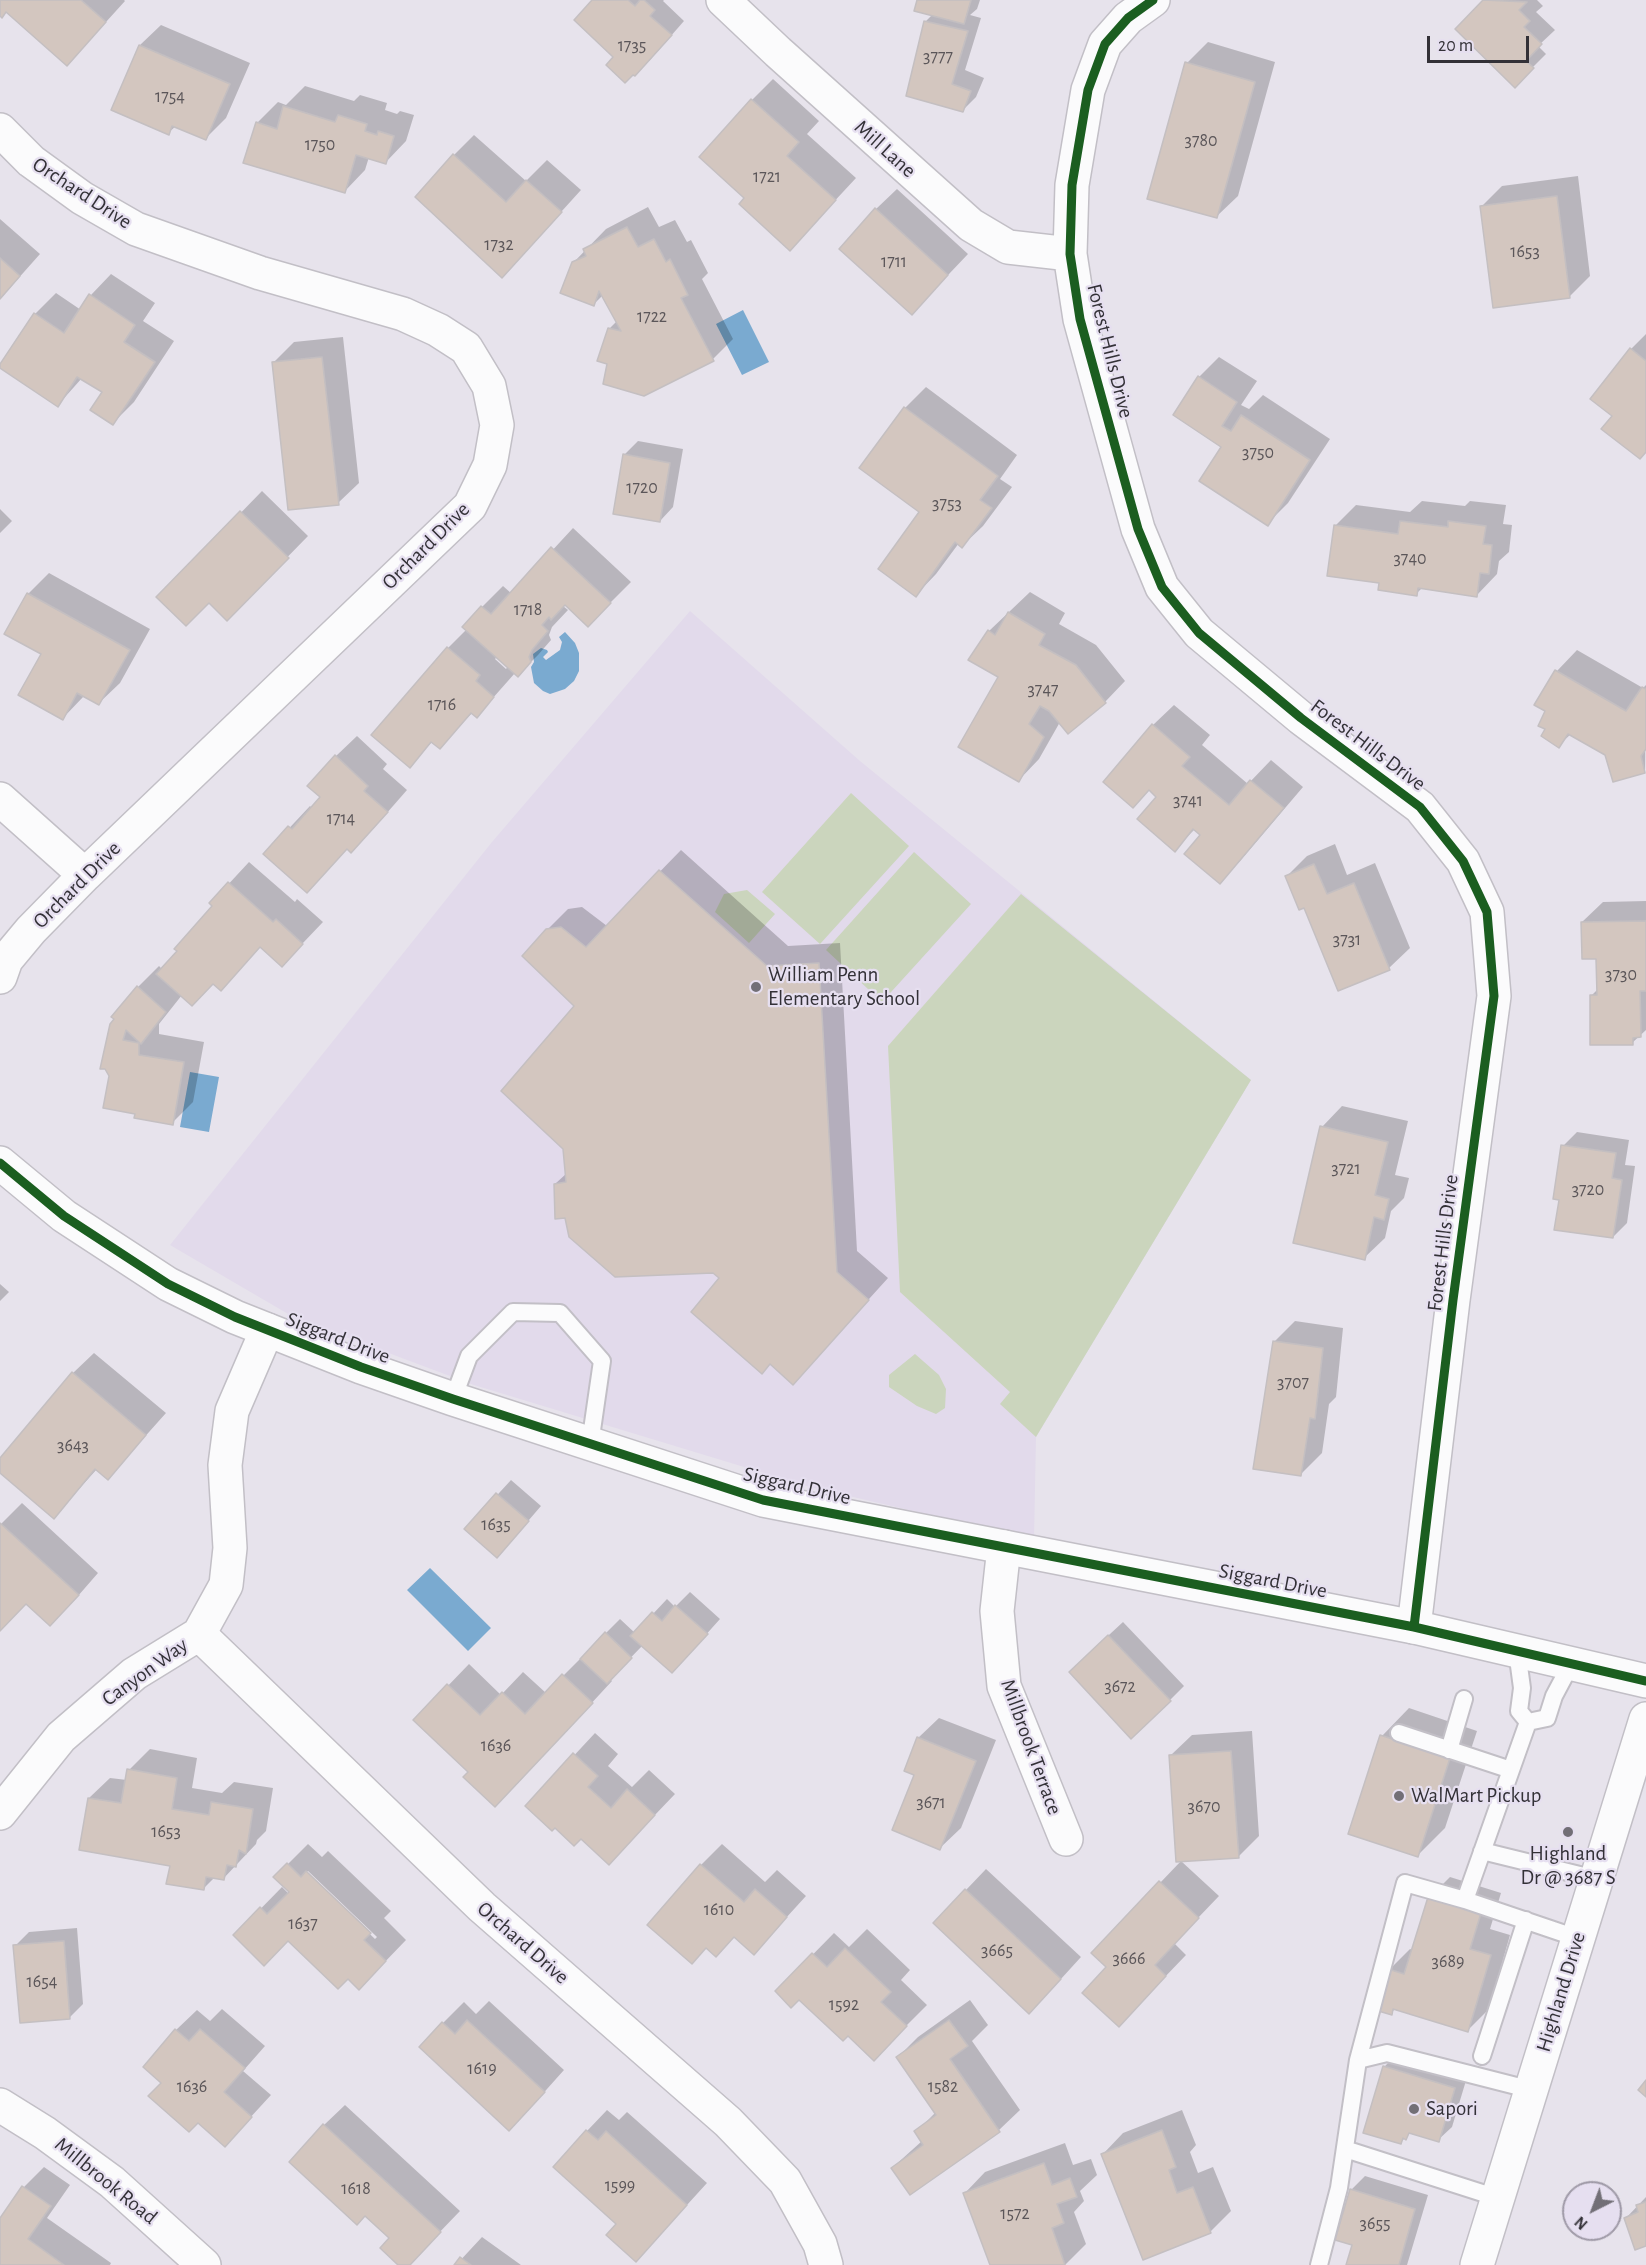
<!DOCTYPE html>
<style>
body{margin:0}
#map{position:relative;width:1646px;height:2265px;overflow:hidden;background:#e7e3ec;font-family:"Alegreya Sans",sans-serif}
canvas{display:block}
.north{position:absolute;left:1562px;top:2181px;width:60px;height:60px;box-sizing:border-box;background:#e6dff0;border:2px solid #9e99a6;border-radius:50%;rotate:222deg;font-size:16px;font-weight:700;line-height:24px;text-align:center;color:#333137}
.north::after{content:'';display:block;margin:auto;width:21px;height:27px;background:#726f76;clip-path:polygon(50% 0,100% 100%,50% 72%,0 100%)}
.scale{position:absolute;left:1427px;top:36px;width:102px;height:27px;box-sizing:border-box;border:3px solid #333137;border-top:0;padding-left:8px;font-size:18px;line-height:21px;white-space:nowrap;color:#333137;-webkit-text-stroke:4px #e6dff0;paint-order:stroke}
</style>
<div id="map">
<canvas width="1646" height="2265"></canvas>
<div class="north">N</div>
<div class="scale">20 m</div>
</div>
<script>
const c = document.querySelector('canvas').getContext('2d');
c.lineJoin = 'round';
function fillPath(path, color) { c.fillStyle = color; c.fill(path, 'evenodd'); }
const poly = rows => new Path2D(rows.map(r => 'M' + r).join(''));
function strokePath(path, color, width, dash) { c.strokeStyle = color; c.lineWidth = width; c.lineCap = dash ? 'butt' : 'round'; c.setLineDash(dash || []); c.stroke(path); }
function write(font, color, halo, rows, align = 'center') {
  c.font = font + ' "Alegreya Sans",sans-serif'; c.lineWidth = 4.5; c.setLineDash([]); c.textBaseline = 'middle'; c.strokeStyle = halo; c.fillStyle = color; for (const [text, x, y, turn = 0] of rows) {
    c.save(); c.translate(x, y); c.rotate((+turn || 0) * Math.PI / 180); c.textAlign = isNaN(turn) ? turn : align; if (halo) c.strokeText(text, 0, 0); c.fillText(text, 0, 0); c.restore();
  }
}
fillPath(poly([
 [690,611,860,761,1251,1080,1036,1437,1034,1539,810,1487,474,1385,295,1318,170,1245,492,842]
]), '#e2daeb');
fillPath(poly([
 [851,793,909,846,820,944,762,892],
 [914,852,971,904,882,1002,826,950],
 [747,890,775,914,749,943,715,912,724,894],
 [1021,894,1251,1080,1036,1437,1000,1404,1010,1392,900,1292,888,1046],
 [915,1354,939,1375,946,1389,945,1408,936,1414,917,1406,889,1387,889,1375]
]), '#cbd5bd');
fillPath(poly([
 [743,310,769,362,742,375,716,324],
 [565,632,575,643,579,653,579,671,574,681,565,689,550,694,543,691,534,683,531,667,534,662,533,654,541,648,547,650,548,652,543,657,546,660,560,650,562,642,559,637],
 [190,1072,219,1077,209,1132,180,1127],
 [430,1568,491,1628,468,1651,407,1590]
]), '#7aaad0');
fillPath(poly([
 [0,0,124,0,125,1,87,43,6,11,0,14],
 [594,0,664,0,663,1,684,21,649,61],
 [918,0,980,0,977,9,970,15,981,18,965,70,984,78,976,97,962,111,926,21,932,15],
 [1485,0,1537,0,1543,6,1536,12,1555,30,1538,46,1546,54,1515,85,1457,29],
 [161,25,250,63,226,118,206,138,176,126,168,133,113,109,140,45],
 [1208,42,1275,62,1238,196,1217,216,1187,63],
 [773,79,819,121,807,134,856,178,790,249,746,198,752,100],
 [305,86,354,101,360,95,387,103,385,110,397,114,400,111,414,115,406,141,386,162,369,157,365,170,345,191,257,123,278,102,286,105],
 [474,135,526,181,547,160,581,190,522,255,454,155],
 [1578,176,1590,276,1569,297,1482,206,1502,186],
 [897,189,968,254,912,313,876,209],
 [648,207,659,227,675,220,687,242,691,240,708,273,702,279,733,339,713,359,609,363,609,329,617,321,603,295,594,304,573,263,606,229],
 [0,219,40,254,0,299],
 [111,274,155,303,143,321,174,341,134,402,113,423,104,392,82,378,58,405,35,314,56,293,81,310,91,295],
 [1646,334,1646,451,1631,349],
 [343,337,359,483,338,503,273,363,294,342],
 [1219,357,1257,381,1241,405,1249,409,1263,395,1330,439,1288,503,1267,524,1223,446,1199,377],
 [926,387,1017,455,1000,479,1012,487,983,526,962,546,959,543,936,574,916,595,921,512,862,468,905,408],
 [638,441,683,449,673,507,660,521,624,455],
 [262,491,308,536,227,619,209,601,159,597],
 [1422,501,1465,506,1470,501,1506,505,1503,524,1512,525,1509,552,1499,561,1497,574,1477,595,1423,587,1416,594,1381,582,1335,526,1356,505,1410,512],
 [0,509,12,521,0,533],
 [573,528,631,582,609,604,565,603,563,606,568,610,552,627,549,635,551,640,538,655,518,675,515,673,477,716,473,712,440,747,433,741,409,765,374,735,448,648,467,629,464,627,482,607,503,586,512,594],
 [497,657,508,666,506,669,495,659],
 [49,573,150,629,120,683,99,703,84,696,63,718,43,654,28,594],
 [1030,592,1065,613,1059,624,1096,645,1125,681,1105,702,1060,722,1039,759,1019,780,1000,677,989,631],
 [1577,650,1643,688,1646,685,1645,772,1606,754,1571,734,1558,746,1547,729,1547,711,1557,671],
 [1174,705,1210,735,1202,745,1248,784,1271,760,1303,787,1240,861,1220,882,1203,835,1195,829,1174,850,1158,797,1150,789,1133,806,1153,725],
 [357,736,387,764,383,769,407,790,372,830,348,848,307,891,265,854,310,806,312,808,322,797,336,756],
 [1335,844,1347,875,1375,863,1410,948,1389,968,1305,907,1287,876,1307,856],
 [681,850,788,946,840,943,857,1251,888,1278,793,1383,721,1278,714,1272,566,1216,555,1184,567,1173,577,1006,547,930,568,909,582,907,607,926],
 [249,862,295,902,297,899,323,922,282,965,261,946,221,989,214,983,182,995,159,1024,159,1034,204,1042,193,1102,172,1123,136,1113,110,1076,138,987,159,966,162,969,214,906,211,903],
 [1646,901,1646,1030,1632,1043,1591,996,1599,988,1598,957,1582,922,1603,902],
 [1342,1106,1408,1121,1395,1175,1409,1178,1404,1198,1391,1211,1385,1238,1364,1258,1322,1127],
 [1577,1132,1629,1140,1625,1165,1635,1166,1627,1223,1613,1237,1560,1199,1563,1146],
 [0,1284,9,1292,0,1301],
 [1295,1321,1343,1328,1336,1397,1329,1404,1322,1453,1301,1474,1274,1342],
 [94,1353,166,1413,108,1478,97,1469,54,1517,0,1471,0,1460,73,1373],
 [511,1480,541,1506,510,1542,466,1529],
 [22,1503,98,1573,71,1604,26,1602,0,1630,0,1525],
 [690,1592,720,1619,686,1657,643,1645,610,1679,612,1681,516,1785,470,1772,415,1720,469,1664,501,1695,523,1672,546,1693,620,1619,635,1633,667,1599,675,1607],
 [1123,1622,1184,1686,1170,1700,1084,1658],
 [1409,1708,1477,1731,1445,1828,1418,1855,1382,1736],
 [939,1718,996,1740,961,1828,940,1848,916,1774,918,1738],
 [1252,1731,1259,1836,1238,1857,1171,1755,1192,1735],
 [595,1733,618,1754,608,1766,632,1787,649,1770,675,1794,609,1863,581,1837,555,1826,527,1806],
 [150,1749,197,1758,192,1788,222,1793,234,1782,273,1788,266,1831,257,1840,256,1844,223,1879,215,1877,203,1889,89,1798,110,1778,127,1780,129,1770],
 [308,1844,322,1857,328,1851,391,1911,384,1918,406,1940,380,1967,348,1978,288,1939,235,1935,282,1887,289,1894,291,1892,288,1864],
 [308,1871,377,1937,375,1939,306,1873],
 [722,1844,765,1882,777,1870,806,1896,754,1953,735,1936,716,1955,701,1865],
 [1181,1861,1219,1896,1174,1943,1186,1955,1139,2004,1108,1967,1093,1953],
 [986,1869,1081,1957,1050,1991,966,1890],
 [1450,1877,1501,1893,1490,1929,1510,1935,1489,2009,1468,2030,1396,2008,1391,2013,1389,1970,1410,1949,1413,1950,1429,1898],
 [77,1928,83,2004,69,2018,15,1946,29,1932],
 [867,1929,910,1970,901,1980,927,2005,894,2038,848,2034,799,1998,777,1991,834,1933,849,1947],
 [970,2000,988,2025,972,2041,1020,2110,999,2130,910,2193,892,2168,922,2141,916,2132,936,2112,898,2057,918,2037],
 [489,2001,564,2070,530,2108,443,2023,464,2002,476,2014],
 [222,2009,265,2046,243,2071,271,2095,225,2145,163,2083,176,2030,197,2010,210,2021],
 [1398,2053,1468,2074,1452,2127,1438,2140,1411,2132,1400,2143,1384,2067],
 [345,2105,460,2211,408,2265,400,2265,392,2238,324,2125],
 [607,2110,619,2120,627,2112,707,2183,656,2239,618,2224,587,2131],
 [1182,2110,1196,2145,1190,2152,1198,2173,1213,2167,1231,2211,1210,2232,1103,2154,1123,2133],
 [1065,2143,1073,2165,1091,2159,1097,2175,1080,2191,1084,2201,1074,2212,1086,2244,1065,2265,991,2265,965,2193,985,2172],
 [44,2167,70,2185,47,2218,111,2263,110,2265,0,2265,0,2221,24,2187],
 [1365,2176,1428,2195,1407,2265,1347,2265,1353,2244,1337,2239,1352,2189],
 [1646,2197,1646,2244,1626,2218],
 [482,2237,521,2265,456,2265]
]), '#0003');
const building = poly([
 [0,0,81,0,106,22,67,66,6,12,2,18,0,16,0,0],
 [592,0,628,0,635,6,640,0,644,0,655,10,650,16,672,35,635,76,633,75,625,83,606,65,613,57,574,20,592,0],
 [917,0,971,0,964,24,914,11,917,0],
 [1483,0,1527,2,1519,10,1530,21,1524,27,1542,44,1526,61,1534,68,1515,88,1455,29,1483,0],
 [924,21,968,31,952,84,971,91,963,112,906,96,924,21],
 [139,45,230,84,206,140,172,126,169,135,111,110,139,45],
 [1185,62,1255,82,1217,218,1147,199,1185,62],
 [751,99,799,142,787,156,836,200,790,251,739,204,744,198,699,157,751,99],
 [283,106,335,122,338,115,367,124,365,131,377,135,378,131,394,136,386,164,356,155,345,193,243,163,256,122,277,129,283,106],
 [453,154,506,202,526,180,562,212,502,278,415,197,453,154],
 [1557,196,1570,298,1493,308,1480,206,1557,196],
 [875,208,948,275,912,315,839,249,875,208],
 [627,227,638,247,654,239,666,262,670,259,688,295,681,298,714,361,644,396,603,384,607,364,597,361,608,328,621,331,599,291,594,306,560,293,572,262,586,256,583,249,627,227],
 [0,258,20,276,0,299,0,258],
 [89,294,135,325,124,342,155,362,113,425,90,410,102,392,77,377,58,407,0,368,0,364,34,313,64,333,89,294],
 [1630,348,1646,361,1646,452,1640,459,1601,429,1612,416,1590,399,1630,348],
 [322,357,339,505,288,510,272,362,322,357],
 [1198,376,1237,402,1222,426,1231,431,1241,415,1310,460,1268,526,1199,481,1221,447,1173,415,1198,376],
 [904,407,998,476,980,500,992,508,962,548,955,542,916,597,878,569,919,512,859,468,904,407],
 [623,454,670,463,660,522,613,514,623,454],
 [240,511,289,558,227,621,209,603,186,626,156,597,240,511],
 [1400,521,1448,527,1448,521,1486,526,1483,544,1492,545,1489,574,1480,573,1477,597,1418,588,1417,596,1378,590,1379,583,1327,576,1334,525,1398,534,1400,521],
 [551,547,611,603,588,627,565,605,551,620,549,617,542,625,548,631,532,650,529,657,531,662,518,677,462,627,481,606,491,614,551,547],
 [27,593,130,650,99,705,77,693,63,720,18,695,41,654,4,634,27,593],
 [1008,612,1045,634,1039,645,1076,665,1106,703,1068,734,1049,711,1040,706,1029,724,1044,737,1019,782,958,747,998,677,968,660,988,630,995,635,1008,612],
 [447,647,480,675,476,681,494,697,477,718,471,713,440,749,431,742,410,768,371,735,447,647],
 [1555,670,1626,711,1642,687,1646,689,1646,749,1641,756,1645,773,1613,782,1605,755,1568,734,1559,748,1541,736,1545,729,1538,726,1545,711,1534,705,1555,670],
 [1152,724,1190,757,1182,766,1229,805,1250,780,1284,808,1220,884,1184,854,1200,835,1193,829,1175,852,1137,819,1156,797,1149,790,1133,808,1103,782,1152,724],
 [335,755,368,786,364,791,388,812,351,853,347,849,307,893,263,854,288,826,292,829,320,797,307,786,335,755],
 [1314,864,1327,894,1354,883,1390,970,1338,991,1304,908,1299,910,1285,876,1314,864],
 [659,870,767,966,819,963,837,1272,869,1300,793,1385,770,1364,762,1374,691,1312,719,1278,713,1273,615,1277,569,1237,565,1218,555,1219,554,1184,566,1182,563,1149,501,1091,574,1006,522,956,546,929,561,927,586,947,659,870],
 [228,882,273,922,276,919,303,944,282,967,260,947,221,991,213,984,192,1006,156,974,177,951,174,949,212,906,209,903,228,882],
 [1646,921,1646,991,1640,991,1641,1037,1633,1038,1633,1045,1590,1045,1590,995,1597,995,1596,959,1582,959,1581,922,1646,921],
 [137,986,166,1012,141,1044,126,1030,123,1040,139,1043,139,1055,184,1062,173,1125,134,1118,135,1114,103,1108,109,1076,105,1069,100,1069,110,1024,114,1019,111,1017,137,986],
 [1320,1126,1388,1142,1375,1195,1389,1199,1384,1220,1374,1217,1365,1260,1293,1243,1320,1126],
 [1561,1145,1616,1153,1612,1178,1622,1180,1613,1238,1554,1230,1559,1200,1553,1199,1561,1145],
 [1273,1341,1323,1348,1315,1419,1310,1418,1301,1476,1253,1469,1273,1341],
 [72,1372,146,1435,108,1480,95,1469,54,1519,0,1473,0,1458,72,1372],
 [496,1493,529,1521,497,1558,464,1529,496,1493],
 [0,1523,79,1595,50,1626,26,1604,0,1631,0,1523],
 [675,1605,708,1634,672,1673,630,1636,652,1612,662,1621,675,1605],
 [605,1632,632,1658,607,1684,580,1659,605,1632],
 [1108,1635,1171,1701,1131,1739,1069,1672,1108,1635],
 [562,1674,593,1703,495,1807,463,1777,468,1772,413,1720,447,1684,480,1715,502,1692,525,1714,562,1674],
 [1380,1735,1450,1758,1418,1857,1348,1834,1380,1735],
 [917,1737,976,1761,940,1850,892,1830,914,1775,904,1771,917,1737],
 [1231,1751,1239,1858,1176,1862,1169,1755,1231,1751],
 [573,1753,598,1776,588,1787,611,1808,627,1789,655,1815,609,1865,581,1839,574,1846,555,1828,552,1831,525,1806,573,1753],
 [127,1769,177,1778,172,1809,209,1815,211,1802,253,1809,246,1854,239,1850,236,1867,227,1865,224,1880,206,1877,204,1890,166,1884,170,1866,79,1850,88,1798,121,1803,127,1769],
 [287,1863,301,1877,306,1871,371,1933,364,1940,386,1961,359,1990,348,1979,338,1989,288,1941,264,1966,233,1935,260,1907,267,1914,289,1892,273,1877,287,1863],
 [700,1864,744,1902,755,1889,787,1917,754,1955,734,1937,716,1957,706,1948,692,1964,647,1925,700,1864],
 [1159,1881,1199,1918,1155,1965,1166,1976,1119,2027,1082,1993,1106,1967,1091,1953,1159,1881],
 [965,1889,1061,1979,1029,2014,933,1923,965,1889],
 [1428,1897,1481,1913,1470,1949,1491,1955,1468,2032,1393,2009,1392,2015,1375,2010,1388,1969,1404,1974,1428,1897],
 [64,1941,70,2019,20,2023,13,1945,64,1941],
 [845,1948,891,1992,881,2002,907,2026,874,2061,848,2036,843,2041,799,2000,791,2008,775,1991,812,1953,827,1967,845,1948],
 [467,2020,545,2092,509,2131,419,2047,442,2022,455,2034,467,2020],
 [949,2020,968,2046,950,2059,1000,2132,910,2195,891,2168,923,2145,914,2131,936,2115,896,2057,949,2020],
 [175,2029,189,2041,200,2029,245,2068,224,2092,252,2117,225,2147,198,2123,189,2132,148,2096,161,2083,143,2067,175,2029],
 [1383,2066,1455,2088,1439,2142,1409,2133,1406,2140,1403,2138,1401,2144,1363,2133,1383,2066],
 [1646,2080,1646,2097,1638,2090,1646,2080],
 [323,2124,441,2232,410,2265,398,2265,380,2248,389,2238,365,2216,357,2225,289,2162,323,2124],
 [586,2130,598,2140,606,2131,687,2205,636,2262,606,2235,616,2224,553,2167,586,2130],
 [1162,2130,1176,2167,1169,2170,1177,2193,1193,2187,1211,2233,1143,2260,1101,2154,1162,2130],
 [1044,2163,1052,2185,1070,2178,1077,2197,1057,2204,1064,2223,1052,2228,1065,2265,990,2265,963,2193,1044,2163],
 [22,2186,51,2206,28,2239,64,2265,0,2265,0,2218,22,2186],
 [1350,2189,1415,2209,1399,2265,1346,2265,1352,2245,1335,2240,1350,2189],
 [1646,2202,1646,2246,1635,2250,1624,2218,1638,2212,1636,2205,1646,2202],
 [460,2257,471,2265,454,2265,460,2257]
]);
fillPath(building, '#d3c6bf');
strokePath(building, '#c4bfc1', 1.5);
const service = poly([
 [453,1399,469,1356,513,1312,560,1313,602,1361,590,1444],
 [1517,1651,1522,1688,1519,1711,1528,1722],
 [1528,1722,1547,1718,1554,1696,1571,1664],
 [1399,1733,1511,1770],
 [1449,1750,1464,1699],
 [1482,1851,1596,1879],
 [1465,1900,1577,1938],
 [1482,2056,1526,1920],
 [1358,2060,1405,1883,1465,1900,1528,1722],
 [1345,2149,1498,2198],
 [1319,2265,1339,2188,1358,2060,1387,2053,1532,2090]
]);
const minor = poly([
 [723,0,778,52,971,225,1008,247,1070,254],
 [1153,0,1128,18,1105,44,1088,90,1072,185,1070,254,1080,319,1138,529,1162,587,1199,633,1301,718,1420,807,1463,861,1487,912,1494,996,1453,1300,1414,1627],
 [0,130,31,161,82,198,136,229,260,273,403,314,438,330,466,348,489,386,497,425,490,465,470,506,85,875,31,930,6,960,0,977],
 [0,799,85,875],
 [1004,1547,997,1611,1004,1686,1066,1839],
 [199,1634,482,1907,728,2122,785,2181,820,2244,826,2265],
 [0,1813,61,1737,134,1674,199,1634,226,1585,230,1548,225,1465,232,1411,267,1330],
 [0,2105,45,2133,112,2182,204,2265]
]);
const tertiary = poly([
 [0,1163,64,1216,168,1284,235,1317,361,1367,453,1399,763,1500,1414,1627,1646,1681]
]);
const secondary = poly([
 [1477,2265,1646,1719]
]);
strokePath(service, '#c2bfc6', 20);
strokePath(minor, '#c2bfc6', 36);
strokePath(tertiary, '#c2bfc6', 36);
strokePath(secondary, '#c2bfc6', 36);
strokePath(service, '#fbfbfc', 16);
strokePath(minor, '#fbfbfc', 33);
strokePath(tertiary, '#fbfbfc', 33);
strokePath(secondary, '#fbfbfc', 33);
strokePath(poly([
 [1153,0,1128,18,1105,44,1088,90,1072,185,1070,254,1080,319,1138,529,1162,587,1199,633,1301,718,1420,807,1463,861,1487,912,1494,996,1453,1300,1414,1627],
 [0,1163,64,1216,168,1284,235,1317,361,1367,453,1399,763,1500,1414,1627,1646,1681]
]), '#1b5e20', 9);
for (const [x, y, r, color] of [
 [756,987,6,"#726f76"],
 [1399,1796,6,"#726f76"],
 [1568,1832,6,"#726f76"],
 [1414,2109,6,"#726f76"]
]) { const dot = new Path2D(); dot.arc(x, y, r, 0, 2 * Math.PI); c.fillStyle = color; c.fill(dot); strokePath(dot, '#e6dff0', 2); }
write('18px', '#5b5659', null, [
 ["1735",632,46],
 ["3777",938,57],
 ["1754",170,97],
 ["3780",1201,141],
 ["1750",320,145],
 ["1721",767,177],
 ["1732",499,245],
 ["1653",1525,252],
 ["1711",894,262],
 ["1722",652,317],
 ["3750",1258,453],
 ["1720",642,488],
 ["3753",947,504],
 ["3740",1410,559],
 ["1718",528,610],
 ["3747",1043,690],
 ["1716",442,705],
 ["3741",1188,801],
 ["1714",341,819],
 ["3731",1347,940],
 ["3730",1621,975],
 ["3721",1346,1169],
 ["3720",1588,1190],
 ["3707",1293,1383],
 ["3643",73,1446],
 ["1635",496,1525],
 ["3672",1120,1687],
 ["1636",496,1746],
 ["3671",931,1803],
 ["3670",1204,1807],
 ["1653",166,1832],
 ["1610",719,1910],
 ["1637",303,1924],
 ["3665",997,1951],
 ["3666",1129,1959],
 ["3689",1448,1962],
 ["1654",42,1982],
 ["1592",844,2005],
 ["1619",482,2069],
 ["1636",192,2087],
 ["1582",943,2087],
 ["1599",620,2186],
 ["1618",356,2189],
 ["1572",1015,2214],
 ["3655",1375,2224]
]);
write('21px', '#333137', '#e6dff0', [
 ["Mill Lane",885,149,42],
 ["Orchard Drive",82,193,33],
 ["Forest Hills Drive",1110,351,76],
 ["Orchard Drive",426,546,-45],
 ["Forest Hills Drive",1368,745,37],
 ["Orchard Drive",77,885,-45],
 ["Forest Hills Drive",1443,1243,-83],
 ["Siggard Drive",338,1338,21],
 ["Siggard Drive",797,1486,13],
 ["Siggard Drive",1273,1581,11],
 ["Canyon Way",145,1672,-36],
 ["Millbrook Terrace",1031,1747,70],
 ["Orchard Drive",523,1943,41],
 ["Highland Drive",1561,1992,-73],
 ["Millbrook Road",106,2181,39]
]);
write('21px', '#333137', '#e6dff0', [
 ["William Penn",768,975],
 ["Elementary School",768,999],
 ["WalMart Pickup",1411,1796],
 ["Highland",1568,1854,"center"],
 ["Dr @ 3687 S",1568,1878,"center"],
 ["Sapori",1426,2109]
], 'left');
</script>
